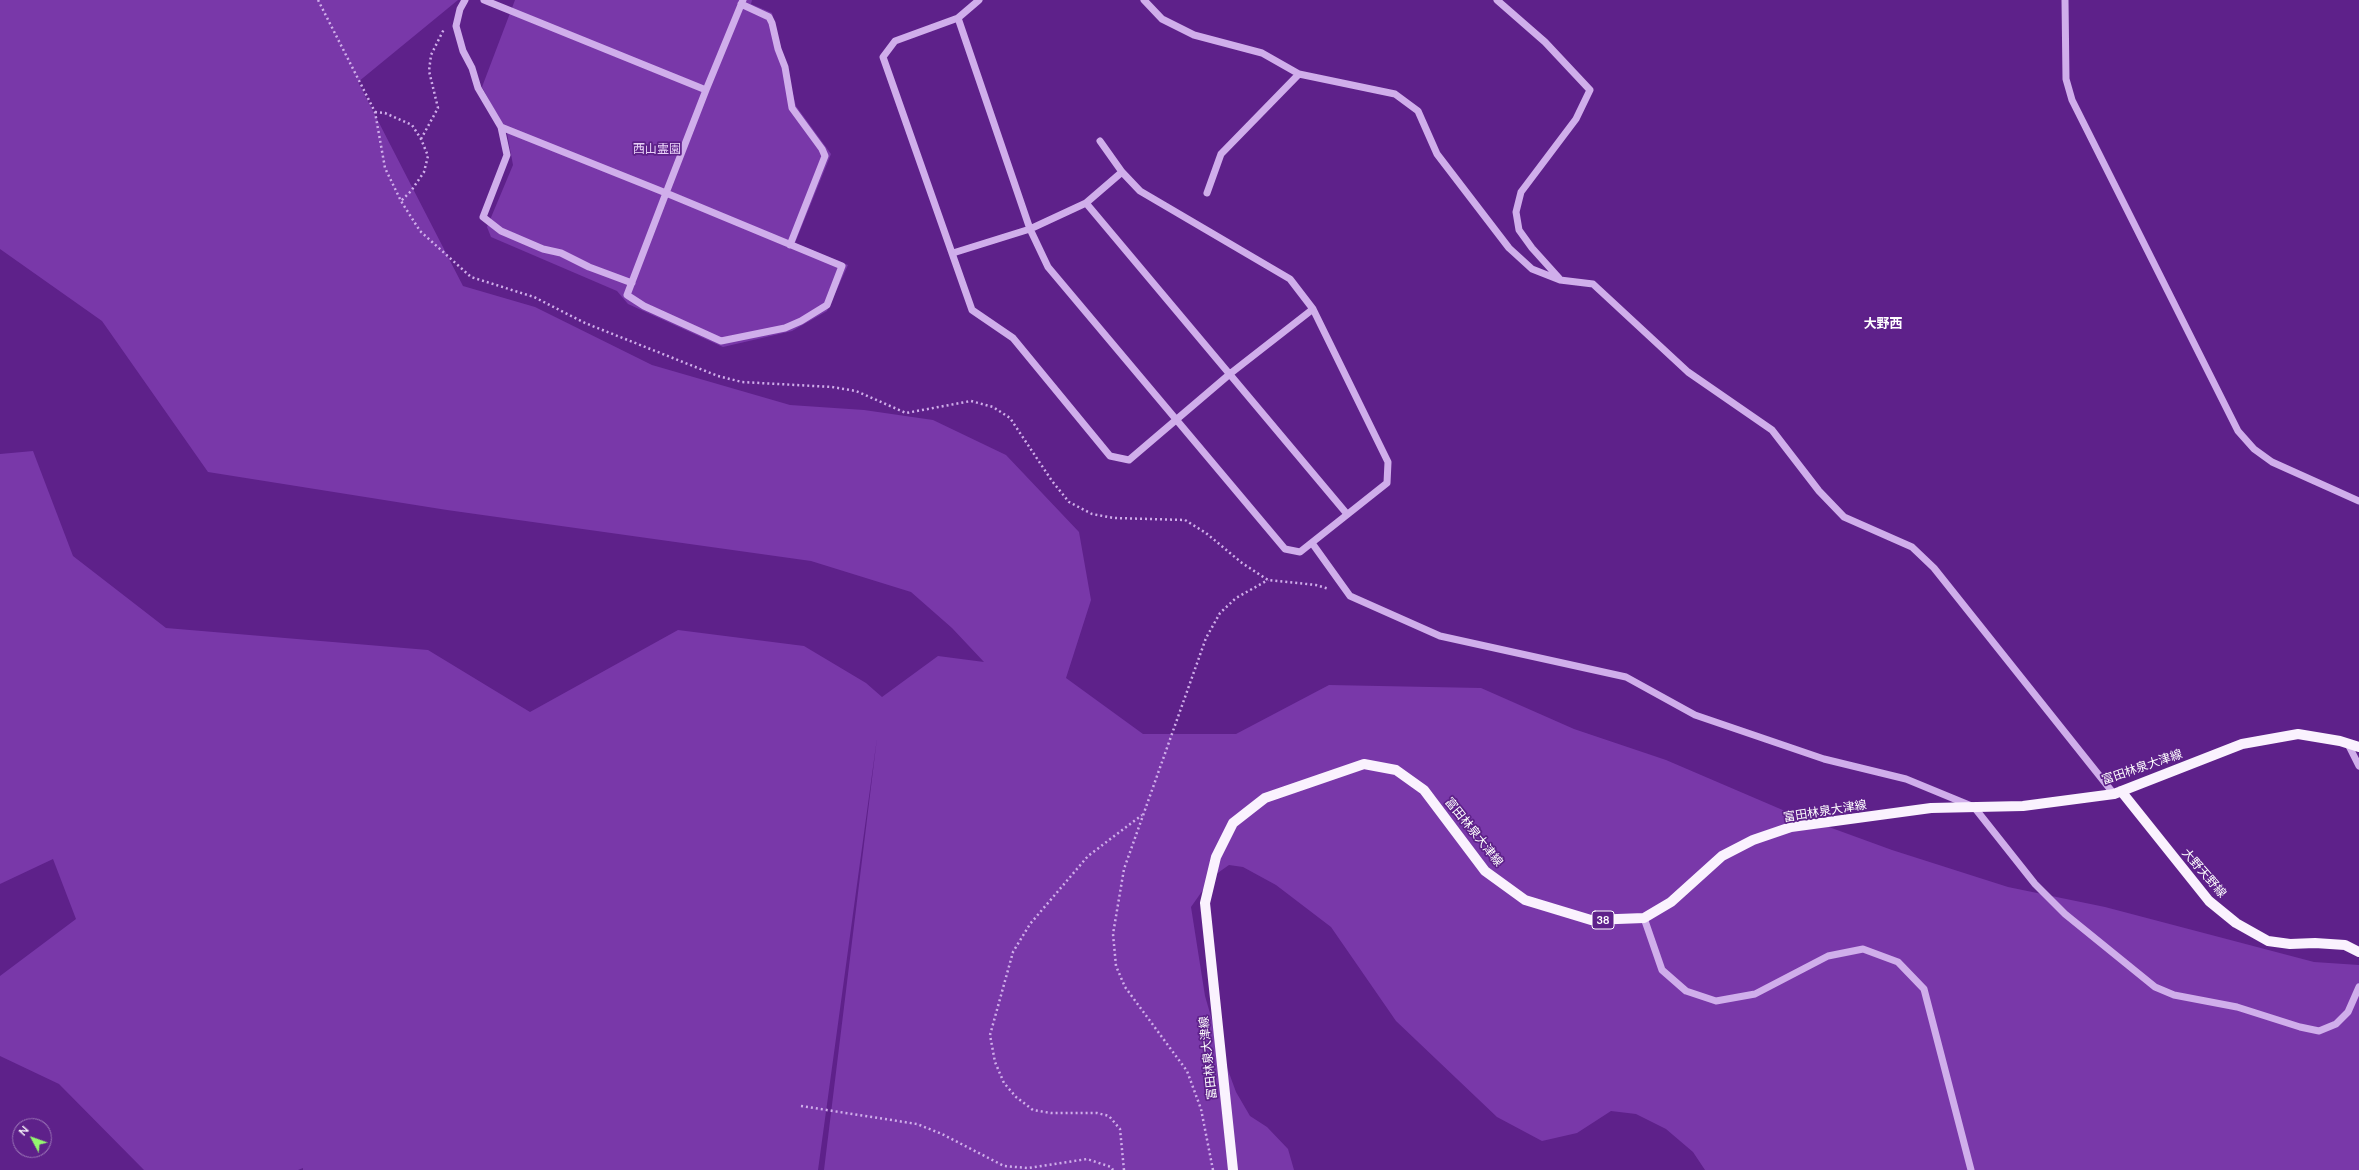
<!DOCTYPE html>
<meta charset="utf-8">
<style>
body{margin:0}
#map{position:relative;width:2359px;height:1170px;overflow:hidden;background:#5e218a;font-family:Lato,sans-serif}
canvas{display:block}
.north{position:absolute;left:12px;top:1118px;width:40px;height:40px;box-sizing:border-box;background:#5e218a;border:1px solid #9e7ab9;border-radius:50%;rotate:311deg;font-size:11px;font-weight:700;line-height:16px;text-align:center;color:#fff}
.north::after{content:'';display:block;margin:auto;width:14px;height:18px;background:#94f76f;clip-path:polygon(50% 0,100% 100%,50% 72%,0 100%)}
</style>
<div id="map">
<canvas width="2359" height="1170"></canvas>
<div class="north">N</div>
</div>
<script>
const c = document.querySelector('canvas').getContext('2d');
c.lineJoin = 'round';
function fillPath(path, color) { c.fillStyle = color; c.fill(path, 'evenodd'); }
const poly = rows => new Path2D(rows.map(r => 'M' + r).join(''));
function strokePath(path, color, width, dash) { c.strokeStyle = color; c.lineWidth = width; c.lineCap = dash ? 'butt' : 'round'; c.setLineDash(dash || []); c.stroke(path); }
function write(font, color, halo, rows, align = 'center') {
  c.font = font + ' Lato,"Noto Sans JP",sans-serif'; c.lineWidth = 3.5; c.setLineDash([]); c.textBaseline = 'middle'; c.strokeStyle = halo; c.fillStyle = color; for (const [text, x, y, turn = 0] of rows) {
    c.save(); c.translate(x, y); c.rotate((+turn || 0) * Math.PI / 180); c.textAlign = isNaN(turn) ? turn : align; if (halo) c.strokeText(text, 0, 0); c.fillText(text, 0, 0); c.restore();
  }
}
fillPath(poly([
 [0,0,458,0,358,82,463,286,535,307,652,365,790,405,864,410,933,420,1006,455,1079,532,1091,600,1066,678,1143,734,1236,734,1329,685,1481,688,1574,729,1666,760,1785,811,1892,850,2008,887,2105,907,2314,962,2359,965,2359,1170,1705,1170,1693,1152,1666,1129,1636,1114,1611,1111,1577,1133,1542,1141,1497,1117,1396,1021,1331,927,1276,885,1243,867,1229,865,1212,877,1191,907,1205,996,1221,1051,1236,1092,1250,1116,1267,1127,1288,1149,1294,1170,824,1170,877,738,818,1170,303,1170,303,1168,298,1170,144,1170,59,1084,0,1056,0,976,76,919,53,859,0,884,0,454,33,451,73,556,166,628,428,650,530,712,678,630,804,646,866,683,882,697,938,656,984,662,952,628,911,592,811,561,447,510,208,472,102,321,0,249],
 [515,0,752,0,751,4,772,13,796,106,831,154,795,243,848,265,827,311,792,331,723,347,628,304,617,291,491,237,487,227,513,165,507,133,482,87]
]), '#7938a9');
strokePath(poly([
 [318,0,375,112,385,168,401,201,420,231,471,277,534,297,585,323,718,376,742,382,832,387,856,391,906,413,971,401,993,407,1010,418,1052,481,1069,502,1092,514,1114,518,1185,520,1206,533,1242,563,1268,580,1316,585,1329,589],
 [375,112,385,113,412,125,421,139,428,156,424,172,411,191,401,201],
 [421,139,438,108,429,71,431,55,444,29],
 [801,1106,917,1124,942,1134,1004,1166,1028,1168,1087,1159,1111,1167,1113,1170],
 [1124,1170,1120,1129,1109,1116,1097,1113,1051,1113,1033,1110,1016,1097,1004,1083,995,1062,990,1035,1013,952,1030,924,1088,856,1142,815],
 [1213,1170,1201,1109,1187,1071,1125,987,1116,966,1113,934,1124,869,1206,638,1220,613,1236,598,1268,580]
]), '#d0aeeb', 2.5, [2, 3]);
strokePath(poly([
 [465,0,460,9,456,26,463,51,472,68,478,88,501,127,507,155,483,217,501,231,543,249,561,253,589,267,632,283],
 [484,0,706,90],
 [979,0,958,18,1030,229,1048,267,1285,549,1300,552,1387,483,1388,462,1313,309,1290,279,1140,191,1122,172,1100,141],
 [1144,0,1162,19,1194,35,1262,53,1299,74,1395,94,1418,111,1437,154,1509,248,1532,269,1560,280,1593,284,1688,372,1772,430,1819,491,1844,517,1912,547,1934,568,2114,794],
 [1497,0,1545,42,1590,90,1576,119,1521,192,1516,212,1519,230,1532,248,1559,278],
 [2065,0,2066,79,2072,100,2238,431,2254,449,2272,462,2359,501],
 [741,4,769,17,772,23,778,49,785,67,792,108,822,149,825,156,790,245],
 [958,18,895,41,883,57,972,310,1013,338,1110,456,1129,460,1231,373,1313,309],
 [501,127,666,193,842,266,827,305,801,321,785,328,721,341,644,306,627,295,666,193,706,90,743,0],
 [1207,193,1221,154,1299,74],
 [1086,203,1347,514],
 [953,253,1030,229,1086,203,1122,172],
 [1312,543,1350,596,1440,636,1626,677,1695,715,1824,759,1906,779,1974,807,2035,884,2065,914,2155,987,2174,995,2237,1007,2300,1027,2319,1031,2336,1024,2348,1012,2359,987],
 [2348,744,2359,766],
 [1644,918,1662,970,1686,991,1716,1001,1755,994,1828,956,1863,949,1898,962,1924,989,1971,1170]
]), '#d0aeeb', 7);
strokePath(poly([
 [2121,791,2209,901,2236,923,2268,941,2290,944,2315,943,2345,945,2359,952],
 [1233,1170,1205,903,1216,857,1233,823,1265,798,1364,764,1396,770,1424,790,1485,871,1525,900,1591,920,1644,918,1671,902,1722,856,1753,840,1791,827,1931,808,2023,806,2114,794,2242,744,2298,734,2340,741,2359,747]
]), '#faf2fe', 10);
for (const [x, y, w] of [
 [1603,920,22]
]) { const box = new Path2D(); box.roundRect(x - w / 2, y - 9, w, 18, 3); c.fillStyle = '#5e218a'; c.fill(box); strokePath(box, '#fff', 1); }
write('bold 11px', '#fff', null, [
 ["38",1603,920]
]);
write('12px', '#e8d2f8', '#5e218a', [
 ["西山霊園",657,149]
]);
write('12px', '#fff', '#5e218a', [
 ["富田林泉大津線",2142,767,-19],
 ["富田林泉大津線",1825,811,-9],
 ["富田林泉大津線",1474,832,51],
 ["大野天野線",2204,873,49],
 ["富田林泉大津線",1208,1058,-96]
]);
write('bold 13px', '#fff', '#5e218a', [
 ["大野西",1883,324]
]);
</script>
